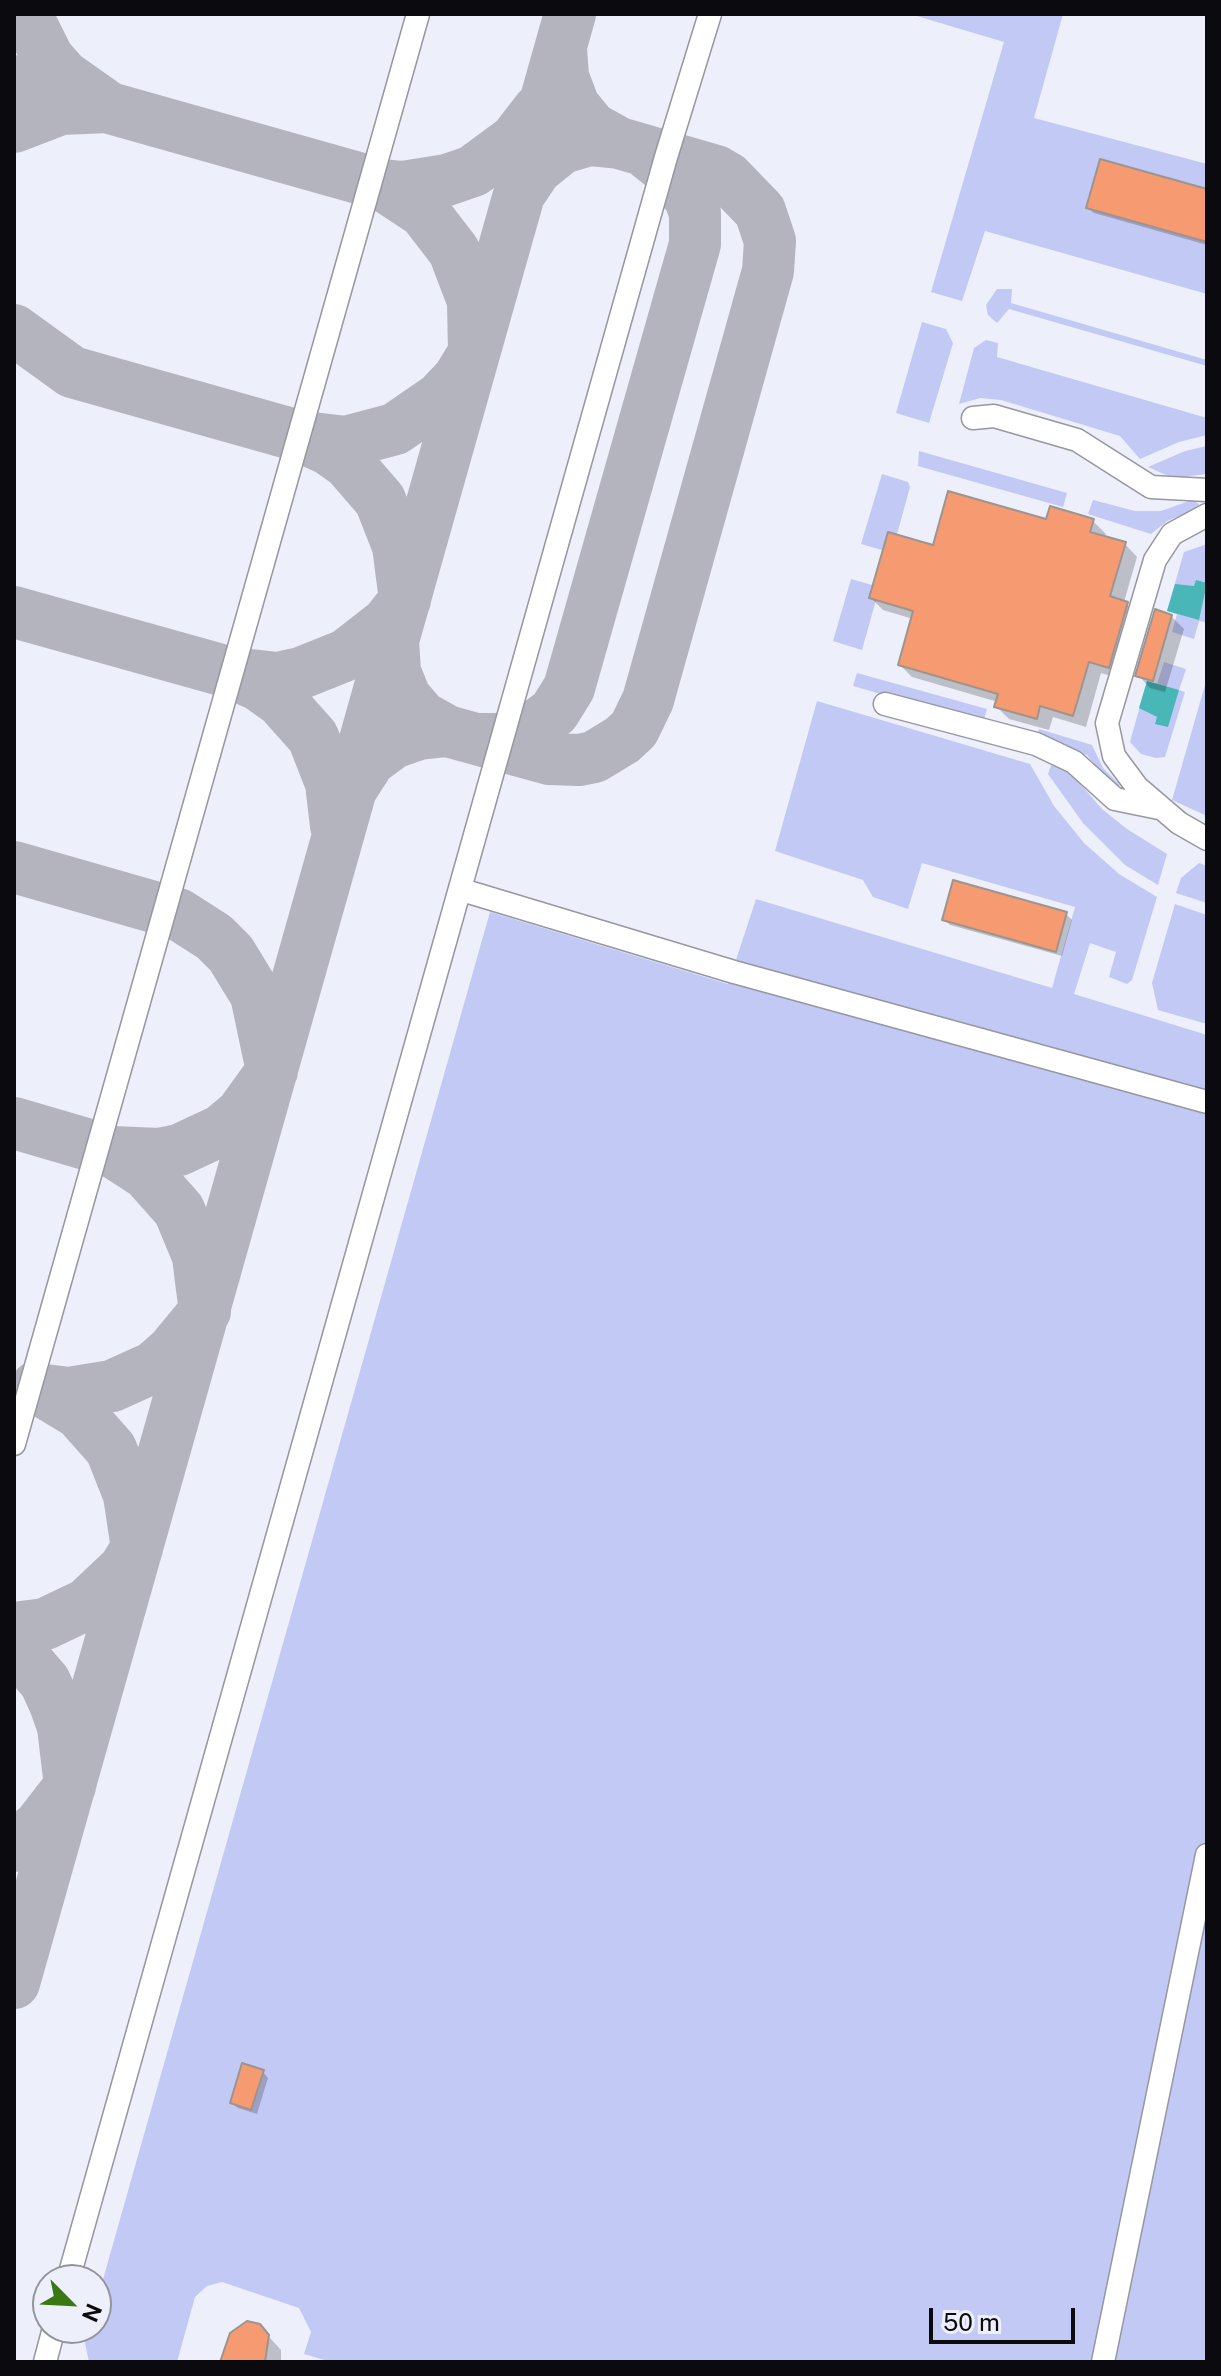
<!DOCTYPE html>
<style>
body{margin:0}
#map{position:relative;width:1221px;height:2376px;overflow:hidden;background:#edeffa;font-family:"Public Sans",sans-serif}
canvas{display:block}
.frame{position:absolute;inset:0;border:16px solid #0b0b0f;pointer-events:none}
.north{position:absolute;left:32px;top:2264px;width:80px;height:80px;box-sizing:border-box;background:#edeffa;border:2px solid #93949c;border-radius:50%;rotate:114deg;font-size:22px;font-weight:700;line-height:32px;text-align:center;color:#0b0b0f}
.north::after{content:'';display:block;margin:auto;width:28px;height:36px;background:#3a7813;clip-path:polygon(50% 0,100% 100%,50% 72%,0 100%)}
.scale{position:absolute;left:929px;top:2308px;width:146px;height:36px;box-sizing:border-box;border:4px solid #0b0b0f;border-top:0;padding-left:10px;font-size:24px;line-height:28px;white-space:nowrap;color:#0b0b0f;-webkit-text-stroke:6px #edeffa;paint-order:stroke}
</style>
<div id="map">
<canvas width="1221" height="2376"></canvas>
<div class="frame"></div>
<div class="north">N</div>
<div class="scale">50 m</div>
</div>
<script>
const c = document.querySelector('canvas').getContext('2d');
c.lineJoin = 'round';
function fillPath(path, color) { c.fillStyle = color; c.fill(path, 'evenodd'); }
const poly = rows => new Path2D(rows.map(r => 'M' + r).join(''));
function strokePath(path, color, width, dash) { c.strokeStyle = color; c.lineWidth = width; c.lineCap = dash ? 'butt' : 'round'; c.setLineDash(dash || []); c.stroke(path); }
fillPath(poly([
 [910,14,1063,14,1034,118,1207,164,1207,294,985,231,962,301,931,292,1004,42],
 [997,289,1012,289,1011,303,1207,360,1207,366,1009,309,997,323,988,315,986,305],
 [922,322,946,329,953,343,929,423,896,413],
 [986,340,998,343,997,357,1207,418,1207,435,1179,442,1140,459,1120,436,1001,400,980,398,959,404,974,348],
 [1207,446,1207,474,1173,478,1148,467,1185,451],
 [919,451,1067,493,1063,507,918,466],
 [882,474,908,482,910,487,897,534,888,532,882,550,861,544],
 [1093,500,1135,511,1161,511,1192,500,1199,504,1196,509,1167,521,1151,534,1088,514],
 [1207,544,1207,614,1205,622,1199,621,1194,639,1172,632,1177,614,1167,611,1184,552],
 [851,579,872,585,869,598,876,600,862,650,833,641],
 [1164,662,1186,669,1179,690,1185,692,1165,757,1156,758,1141,754,1130,742,1147,681,1157,684],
 [857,673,987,709,983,723,853,686],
 [1207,678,1207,816,1172,800],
 [817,701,1030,764,1054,806,1084,843,1119,874,1157,897,1132,980,1127,984,1109,977,1116,952,1090,943,1074,994,1207,1035,1207,2362,331,2362,304,2354,311,2332,299,2308,222,2282,207,2286,195,2297,177,2362,89,2362,85,2343,89,2328,96,2328,96,2304,490,912,728,984,756,899,1052,988,1075,907,922,863,908,909,873,897,863,880,775,851],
 [1039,729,1092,745,1103,768,1120,785,1114,789,1087,755,1036,740],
 [1052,763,1069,771,1102,809,1127,829,1167,854,1158,885,1125,865,1083,823,1048,774],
 [1199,863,1207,866,1207,903,1176,893,1181,878],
 [1175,904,1207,915,1207,1024,1158,1010,1152,983]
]), '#c2c9f5');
fillPath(poly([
 [1196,580,1207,583,1199,620,1167,611,1175,584,1194,586],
 [1147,681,1179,690,1168,727,1155,724,1157,717,1139,708]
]), '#49b6b7');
fillPath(poly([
 [1207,192,1207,245,1094,213,1088,208],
 [1093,521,1106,534,1104,538,1125,544,1137,557,1124,602,1140,616,1121,679,1101,673,1086,727,1053,717,1049,730,1009,719,996,706,998,702,912,677,900,665,913,619,883,610,871,598,934,547,1048,522],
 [1171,616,1184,629,1165,692,1150,688,1138,675],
 [1066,914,1072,920,1062,956,950,925,944,919],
 [263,2072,268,2078,257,2114,238,2108,232,2103],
 [259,2326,281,2350,281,2362,222,2362]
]), '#0003');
strokePath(poly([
 [14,81,383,185,403,187,447,180,473,171,515,140,539,109],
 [14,127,61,109,108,107,64,76,48,58,26,14],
 [522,190,536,169,562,148,589,140,619,143,592,128,574,106,563,77,561,48],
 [14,330,72,372,299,436,328,449,348,463,380,500,398,546,405,600,387,623,346,655,301,673,278,678,232,673],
 [304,437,346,442,395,429,440,398,458,379,474,353,473,301,454,251,424,212,383,185],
 [14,612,232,673,260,686,281,701,313,737,331,783,336,826],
 [447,731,549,759,579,760,594,757,622,740,634,729,648,700,768,271,770,241,760,211,728,178,716,171,619,143],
 [480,739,507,739,530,730,554,712,569,688,695,244,695,213,690,199,674,175,644,151],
 [352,788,370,760,393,743,419,734,447,731,422,717,405,697,395,672,393,640],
 [14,867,178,914,214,937,231,954,256,995,272,1071,241,1114,222,1130,179,1150,159,1154,113,1152],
 [14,1123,113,1152,147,1174,179,1210,198,1256,201,1281,205,1311,172,1351,154,1367,112,1386,69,1393,45,1390],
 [14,1628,45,1624,87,1604,124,1569,137,1548,129,1495,111,1449,79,1413,36,1387],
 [14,1646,45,1682,55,1704,63,1727,70,1786,39,1826,14,1846],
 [14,1983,570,14]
]), '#b3b4be', 52);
const building = poly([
 [1100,159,1207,189,1207,242,1086,208,1100,159],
 [948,491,1046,519,1050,506,1094,519,1090,532,1126,542,1110,596,1128,602,1109,668,1089,662,1073,716,1040,706,1037,719,994,707,998,694,898,665,913,611,869,598,888,532,933,545,948,491],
 [1155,609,1172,615,1153,681,1135,676,1155,609],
 [953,880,1067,912,1056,952,942,920,953,880],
 [242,2063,264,2070,251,2110,230,2103,242,2063],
 [247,2321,260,2324,269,2335,265,2362,220,2362,230,2333,247,2321]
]);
fillPath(building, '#f69a72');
strokePath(building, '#9e948f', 2);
const minor = poly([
 [973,418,994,416,1077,440,1151,487,1207,490],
 [1207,515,1172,534,1155,560,1107,723,1114,756,1137,787,1179,823,1207,839],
 [885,704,1036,744,1074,762,1115,799,1159,808],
 [462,890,734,972,1207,1102],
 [14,1444,418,14],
 [68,2280,666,157,710,14],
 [45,2362,54,2328],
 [1103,2362,1207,1855]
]);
strokePath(minor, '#9597a1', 25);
strokePath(minor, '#fff', 22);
</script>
